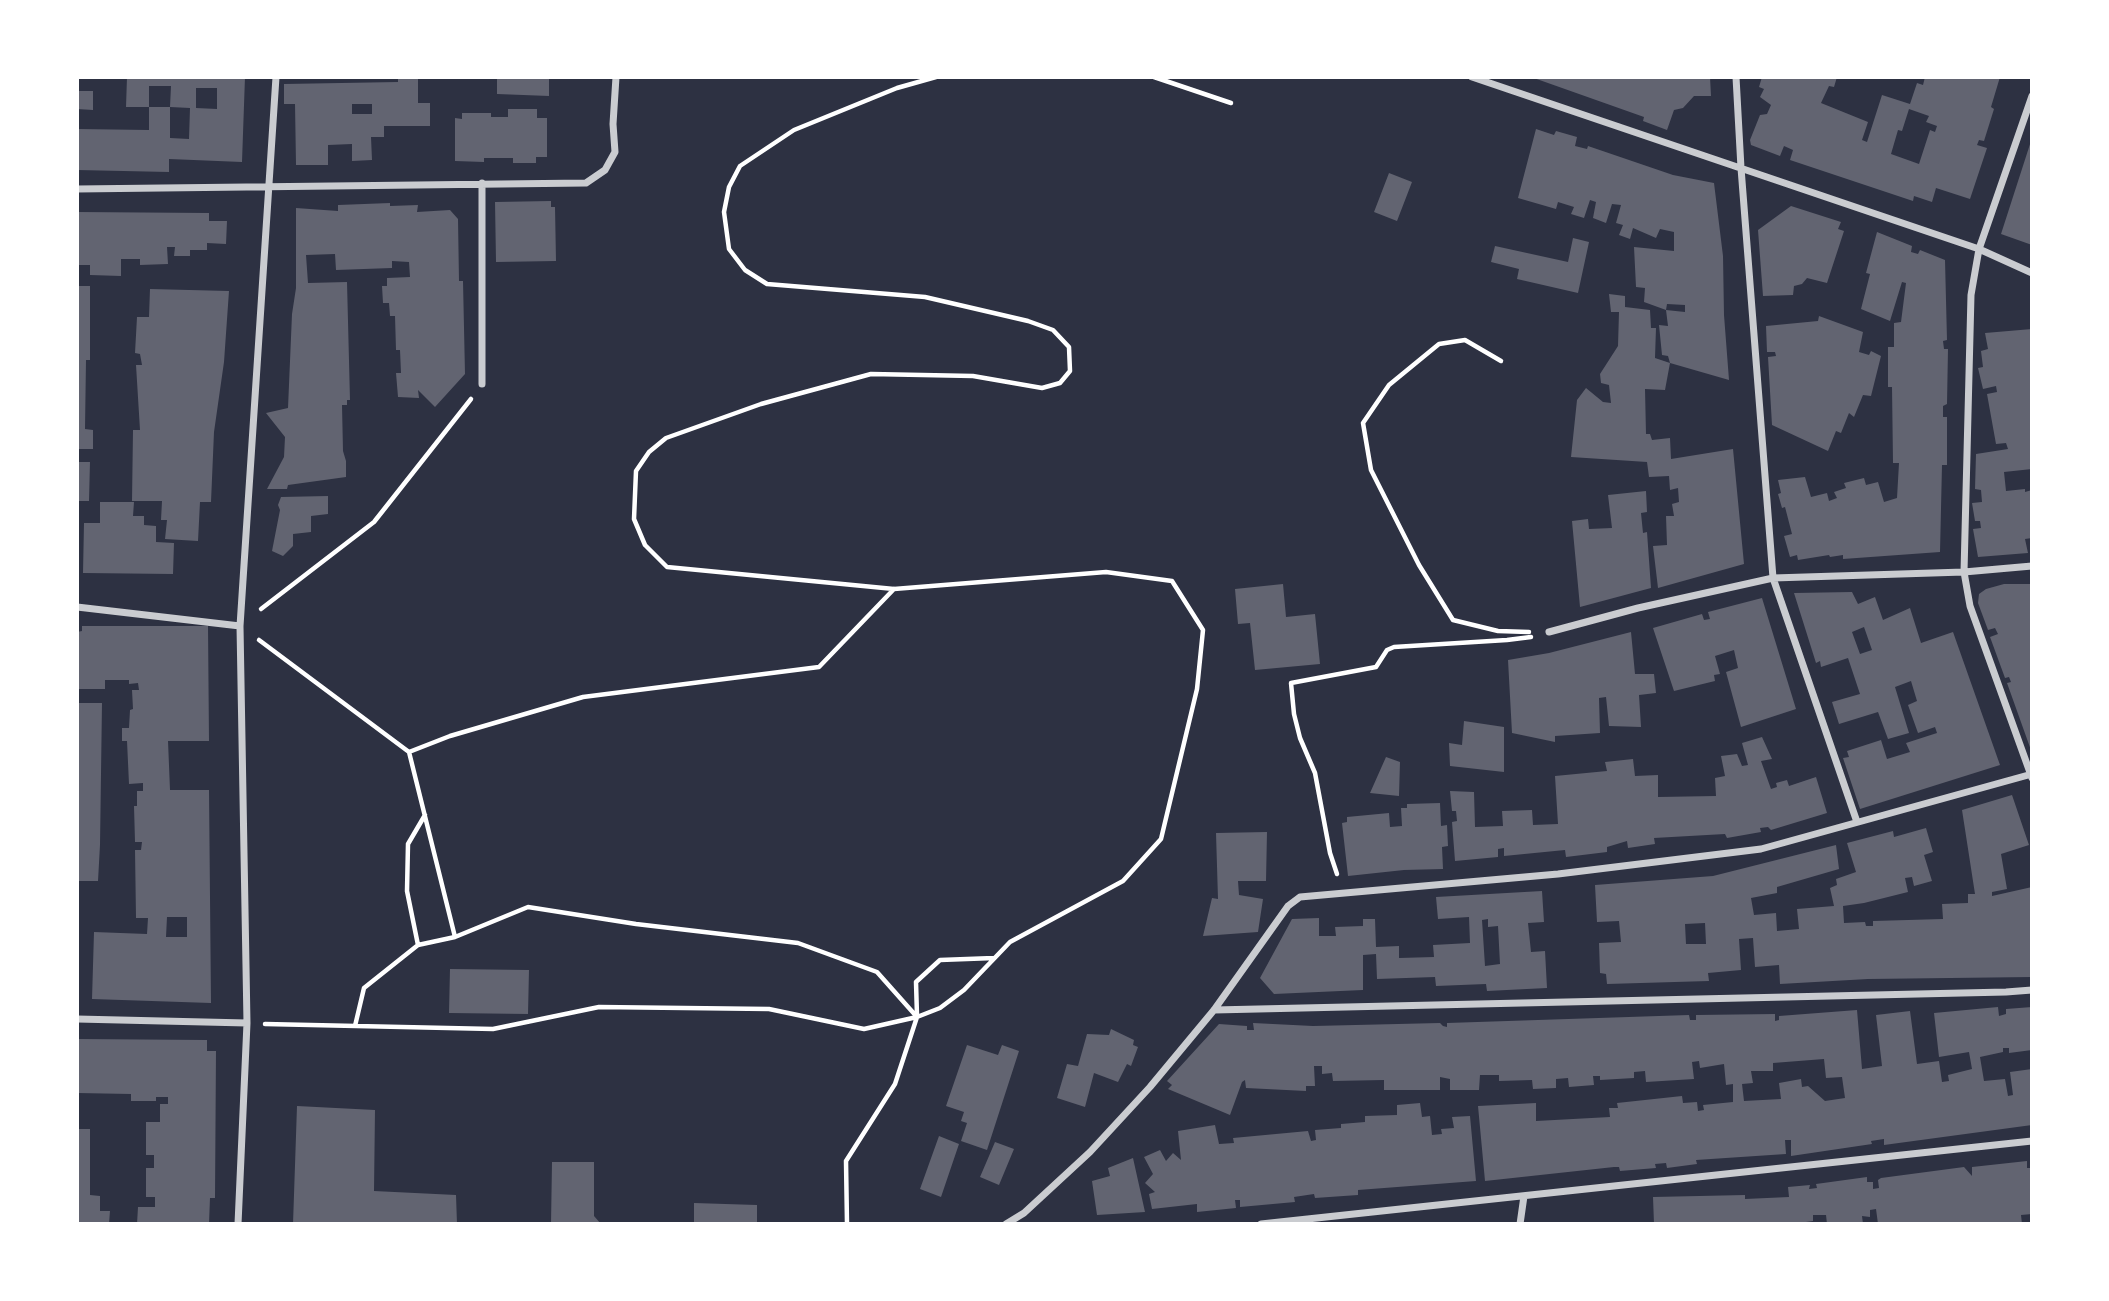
<!DOCTYPE html>
<style>
body{margin:0}
#map{position:relative;width:2109px;height:1301px;overflow:hidden;background:#2d3142;font-family:"Fira Sans",sans-serif}
canvas{display:block}
.frame{position:absolute;inset:0;border:79px solid #fff;pointer-events:none}
</style>
<div id="map">
<canvas width="2109" height="1301"></canvas>
<div class="frame"></div>
</div>
<script>
const c = document.querySelector('canvas').getContext('2d');
c.lineJoin = 'round';
function fillPath(path, color) { c.fillStyle = color; c.fill(path, 'evenodd'); }
const poly = rows => new Path2D(rows.map(r => 'M' + r).join(''));
function strokePath(path, color, width, dash) { c.strokeStyle = color; c.lineWidth = width; c.lineCap = dash ? 'butt' : 'round'; c.setLineDash(dash || []); c.stroke(path); }
fillPath(poly([
 [127,77,245,77,242,162,169,159,169,172,77,170,77,129,149,130,149,107,170,107,170,138,189,139,190,108,170,107,171,86,149,86,149,107,126,107],
 [196,88,217,88,217,109,196,108],
 [398,77,418,77,418,103,430,103,430,126,384,126,384,137,371,137,372,160,352,161,352,144,328,145,328,165,296,165,295,104,284,104,284,84,398,82],
 [352,104,372,104,372,114,352,114],
 [497,77,549,77,549,96,497,94],
 [1531,77,1634,77,1633,79,1710,77,1711,96,1694,96,1683,108,1674,110,1667,130,1643,121,1644,117],
 [1762,77,1837,77,1834,87,1829,86,1821,103,1868,122,1862,140,1867,142,1882,95,1910,104,1917,83,1923,85,1925,77,2000,77,1991,107,1994,109,1984,141,1979,140,1977,145,1987,148,1970,199,1936,188,1932,202,1914,196,1913,201,1790,160,1793,150,1784,146,1780,156,1751,145,1750,140,1760,115,1767,114,1771,105,1760,97,1764,89,1759,87],
 [1909,109,1929,116,1926,122,1937,126,1935,132,1930,130,1919,164,1891,154,1898,130,1902,131],
 [77,91,93,91,93,110,77,109],
 [508,109,537,109,537,118,547,118,547,157,536,157,536,163,513,163,513,158,484,158,484,162,455,161,455,118,462,119,462,113,491,113,491,117,508,117],
 [1536,129,1554,135,1556,131,1577,137,1575,146,1587,149,1588,146,1673,175,1714,183,1723,256,1724,315,1729,380,1670,363,1668,356,1662,355,1659,325,1668,326,1666,310,1685,312,1685,305,1667,304,1666,310,1644,302,1645,288,1636,287,1634,247,1674,251,1674,232,1660,229,1656,238,1633,228,1630,239,1619,235,1623,225,1616,223,1621,205,1612,204,1606,223,1593,218,1596,202,1590,200,1584,218,1571,214,1574,207,1558,202,1556,209,1518,198],
 [2031,141,2032,141,2032,245,2001,234],
 [1389,173,1412,182,1397,221,1374,212],
 [551,201,551,207,555,207,556,261,496,262,495,202],
 [390,203,390,206,418,205,417,212,450,210,458,219,459,281,463,281,465,374,435,407,418,390,419,398,398,397,396,373,401,373,400,350,396,350,395,316,390,316,389,303,383,303,382,286,387,286,387,278,410,277,409,262,392,261,392,268,336,270,335,254,306,255,308,283,347,282,350,400,347,400,347,405,342,405,343,451,346,461,346,477,288,485,287,489,267,489,284,457,285,437,266,413,288,408,292,314,296,288,296,208,338,211,338,205],
 [1791,206,1841,222,1838,229,1844,231,1827,283,1807,278,1802,284,1794,286,1793,295,1763,296,1758,230],
 [77,212,209,213,209,221,227,221,226,244,207,243,207,250,190,250,190,256,174,256,175,247,167,247,168,264,140,265,140,259,121,259,121,276,90,275,90,265,77,265],
 [1877,232,1912,246,1911,252,1918,254,1920,250,1945,260,1947,340,1943,341,1944,349,1948,349,1947,404,1943,406,1943,417,1947,417,1947,465,1942,465,1940,552,1843,559,1843,555,1830,557,1829,555,1798,560,1797,555,1790,557,1784,536,1792,534,1785,507,1782,508,1778,494,1781,493,1778,480,1805,477,1811,497,1827,493,1829,501,1837,498,1834,492,1846,488,1844,483,1864,478,1866,485,1878,482,1884,502,1897,498,1899,463,1893,463,1892,387,1888,387,1888,347,1894,347,1894,323,1901,322,1906,283,1902,282,1890,321,1861,309,1870,274,1866,273],
 [1573,238,1589,242,1578,293,1517,279,1519,269,1491,262,1495,246,1568,262],
 [77,286,90,286,90,360,86,360,85,429,93,430,93,449,77,449],
 [150,289,229,291,224,362,214,432,211,502,200,502,198,541,165,539,167,520,161,520,162,501,132,501,133,430,140,430,136,365,142,365,140,354,135,353,137,317,149,317],
 [1609,294,1625,296,1625,307,1650,310,1651,328,1656,328,1655,358,1670,363,1665,390,1645,389,1646,434,1650,434,1652,440,1670,438,1671,459,1733,449,1744,564,1658,588,1653,546,1667,545,1666,516,1674,516,1672,504,1679,502,1678,488,1670,490,1669,476,1649,477,1647,462,1571,457,1577,400,1586,388,1603,402,1611,403,1609,385,1601,383,1600,374,1618,346,1619,312,1611,312],
 [1819,316,1863,332,1859,352,1869,355,1871,351,1881,356,1871,396,1863,395,1854,417,1849,413,1841,433,1836,431,1828,451,1772,425,1768,357,1776,356,1775,352,1767,352,1766,326,1818,321],
 [2032,329,2032,469,2004,472,2006,491,2025,489,2025,492,2032,490,2032,538,2025,539,2028,553,1978,557,1973,529,1981,528,1980,521,1975,521,1972,503,1982,502,1981,490,1975,489,1976,454,2008,449,2006,443,1996,444,1987,394,1997,392,1996,386,1983,389,1978,368,1983,367,1981,351,1988,349,1985,333],
 [77,462,90,462,89,501,77,501],
 [1646,491,1647,512,1641,513,1643,533,1647,532,1651,588,1580,607,1572,521,1588,519,1589,529,1612,528,1608,495],
 [328,496,328,514,311,516,311,532,293,534,293,546,283,556,272,551,280,510,278,505,281,497],
 [100,502,134,502,133,516,144,516,144,525,156,526,156,542,174,543,173,574,83,573,84,523,100,523],
 [1283,584,1286,617,1315,614,1320,664,1255,670,1250,623,1238,624,1235,589],
 [2004,584,2032,584,2032,753,2007,683,2011,682,2009,677,2005,678,1990,637,1998,634,1995,628,1988,630,1978,603,1979,594,1986,589],
 [1852,592,1858,604,1875,597,1883,620,1910,608,1921,643,1953,632,2000,765,1860,809,1843,758,1849,757,1847,751,1881,740,1887,759,1910,752,1906,743,1937,733,1935,727,1918,733,1908,705,1917,701,1911,681,1895,687,1909,733,1888,739,1878,712,1839,724,1832,702,1860,694,1848,658,1821,667,1820,661,1816,663,1794,593],
 [1864,627,1872,650,1860,654,1852,632],
 [1762,598,1796,709,1741,727,1726,672,1738,668,1734,650,1715,656,1720,674,1714,675,1715,681,1674,691,1653,628,1702,614,1704,620,1710,619,1708,612],
 [82,626,208,626,209,741,168,741,170,790,209,790,211,1003,92,999,94,932,147,934,148,918,136,918,135,850,141,850,142,842,135,842,134,806,137,806,137,791,143,791,143,783,129,784,127,741,122,741,122,728,129,728,130,710,133,709,132,690,139,690,138,683,129,684,129,680,105,680,105,689,77,689,77,632,82,631],
 [167,917,187,917,187,937,166,937],
 [1631,632,1635,674,1654,674,1656,693,1639,695,1641,727,1609,726,1606,697,1599,698,1600,733,1555,736,1555,742,1512,733,1508,660,1549,653],
 [77,703,102,703,100,845,98,881,77,881],
 [1464,721,1504,727,1504,772,1450,766,1449,743,1462,745],
 [1762,737,1772,759,1761,761,1771,789,1777,787,1776,783,1787,780,1789,786,1816,777,1827,813,1771,830,1768,827,1760,828,1761,832,1727,838,1725,834,1654,838,1655,844,1628,848,1627,841,1607,847,1607,852,1566,857,1565,850,1504,856,1504,848,1498,849,1498,857,1455,861,1452,822,1457,821,1456,811,1452,811,1450,791,1474,792,1475,827,1503,826,1502,811,1532,810,1533,825,1558,824,1555,776,1607,771,1605,762,1633,759,1635,776,1658,775,1658,797,1716,796,1715,778,1725,776,1721,756,1737,754,1742,766,1748,765,1742,743],
 [1386,757,1400,762,1399,796,1370,793],
 [2012,795,2029,845,2001,854,2007,889,1992,892,1992,896,2032,887,2032,977,1868,979,1780,984,1779,965,1755,967,1753,938,1739,939,1741,970,1708,973,1709,981,1607,984,1606,974,1600,973,1599,943,1621,942,1619,921,1597,922,1595,885,1713,876,1836,845,1839,869,1777,887,1777,893,1751,898,1754,915,1776,913,1777,931,1799,929,1797,909,1834,906,1830,888,1837,885,1836,879,1856,872,1847,843,1893,831,1894,837,1926,828,1933,852,1924,855,1932,881,1914,886,1912,877,1905,878,1908,892,1864,903,1843,906,1844,923,1865,922,1866,926,1873,926,1873,921,1943,919,1942,904,1968,903,1968,894,1975,894,1962,810],
 [1705,923,1706,944,1686,944,1685,924],
 [1440,803,1441,826,1447,825,1448,846,1442,847,1443,869,1404,870,1348,876,1342,823,1347,822,1347,817,1389,813,1390,827,1402,826,1401,808,1407,808,1407,804],
 [1267,832,1266,881,1238,881,1239,895,1263,899,1258,932,1203,936,1212,898,1218,899,1216,833],
 [1542,891,1544,922,1528,923,1531,952,1545,951,1547,988,1487,991,1486,984,1436,986,1435,977,1377,979,1376,954,1363,955,1363,990,1274,994,1260,978,1292,919,1319,918,1319,936,1336,936,1335,927,1363,926,1363,919,1375,919,1376,947,1399,946,1399,958,1434,957,1433,945,1470,943,1469,917,1438,919,1436,897],
 [1488,919,1488,927,1498,926,1500,964,1485,966,1482,920],
 [450,969,529,970,528,1014,449,1013],
 [1998,1007,1999,1016,2006,1014,2006,1009,2032,1007,2032,1050,2009,1053,2009,1048,2003,1048,2003,1052,1980,1057,1984,1081,2005,1079,2008,1096,2013,1095,2010,1072,2032,1069,2032,1125,1884,1145,1884,1139,1871,1141,1872,1144,1791,1156,1791,1140,1785,1140,1786,1154,1696,1160,1697,1164,1667,1168,1666,1163,1655,1164,1656,1168,1620,1171,1619,1167,1614,1167,1485,1181,1478,1106,1536,1103,1536,1121,1610,1117,1609,1108,1618,1108,1617,1103,1682,1096,1683,1103,1697,1102,1698,1111,1704,1110,1703,1105,1733,1102,1733,1084,1726,1085,1724,1064,1700,1068,1699,1061,1692,1062,1694,1079,1646,1082,1645,1071,1634,1072,1634,1078,1600,1080,1600,1076,1593,1076,1594,1085,1569,1087,1568,1078,1556,1079,1556,1088,1533,1089,1532,1080,1499,1081,1499,1075,1480,1075,1479,1090,1450,1090,1450,1079,1440,1077,1440,1090,1384,1090,1384,1080,1333,1081,1332,1073,1322,1074,1322,1066,1314,1066,1315,1086,1306,1086,1306,1091,1246,1088,1245,1080,1242,1082,1230,1115,1168,1089,1172,1085,1167,1081,1219,1024,1247,1026,1247,1030,1254,1030,1253,1023,1313,1026,1440,1023,1443,1026,1447,1027,1447,1023,1689,1015,1690,1020,1696,1020,1696,1015,1775,1014,1775,1021,1779,1020,1779,1016,1857,1010,1862,1069,1882,1066,1876,1015,1910,1011,1917,1064,1939,1061,1942,1082,1949,1081,1948,1075,1972,1069,1969,1052,1939,1057,1934,1013],
 [1824,1059,1826,1078,1842,1077,1845,1098,1825,1101,1808,1086,1802,1087,1801,1079,1779,1083,1781,1099,1744,1101,1742,1084,1753,1083,1751,1071,1773,1071,1773,1063],
 [1111,1029,1134,1040,1133,1045,1138,1047,1131,1066,1127,1064,1118,1082,1094,1073,1085,1107,1057,1098,1067,1064,1078,1066,1087,1034,1109,1035],
 [77,1039,207,1040,207,1051,216,1051,215,1198,210,1198,209,1224,137,1224,138,1207,155,1207,155,1197,146,1197,146,1168,154,1168,154,1155,146,1155,146,1122,160,1122,160,1104,168,1104,168,1097,156,1097,156,1101,131,1101,131,1094,77,1093],
 [967,1045,998,1055,1002,1045,1019,1051,987,1150,961,1141,967,1123,961,1121,964,1112,946,1106],
 [1420,1103,1422,1117,1430,1116,1432,1135,1442,1134,1441,1129,1454,1128,1452,1117,1470,1116,1476,1181,1358,1190,1358,1195,1315,1198,1314,1194,1294,1197,1295,1202,1240,1207,1240,1200,1235,1200,1236,1208,1197,1212,1197,1204,1152,1209,1149,1194,1155,1192,1145,1183,1153,1174,1144,1157,1160,1150,1166,1161,1173,1153,1181,1160,1178,1131,1215,1125,1219,1144,1234,1143,1233,1138,1308,1131,1311,1141,1316,1140,1315,1130,1341,1128,1341,1124,1365,1122,1365,1116,1397,1115,1397,1105],
 [297,1106,375,1110,374,1191,456,1195,457,1224,293,1224],
 [77,1129,90,1129,90,1195,100,1196,100,1211,110,1211,109,1224,77,1224],
 [939,1136,959,1144,941,1197,920,1189],
 [995,1142,1014,1149,999,1185,980,1177],
 [1133,1158,1145,1212,1097,1215,1092,1181,1110,1176,1108,1168],
 [2027,1161,2027,1168,2032,1168,2032,1214,2021,1215,2022,1224,1878,1224,1876,1209,1870,1210,1870,1217,1862,1216,1863,1224,1827,1224,1826,1215,1813,1215,1813,1221,1792,1224,1654,1224,1653,1197,1745,1195,1745,1199,1789,1197,1788,1187,1810,1185,1809,1189,1817,1188,1816,1184,1867,1177,1867,1182,1873,1182,1873,1189,1879,1188,1878,1180,1881,1178,1964,1167,1972,1176,1972,1167],
 [552,1162,594,1162,594,1216,601,1224,551,1224],
 [694,1203,757,1205,757,1224,694,1224]
]), '#626471');
strokePath(poly([
 [1154,77,1231,103],
 [1501,361,1465,340,1439,344,1389,385,1363,423,1371,470,1419,565,1453,620,1498,631,1529,632],
 [261,609,374,522,471,399],
 [259,640,409,752,450,736,583,697,819,667,894,589],
 [409,752,455,937,528,907,636,924,798,943,877,972,917,1017],
 [1337,874,1330,853,1315,773,1300,738,1294,714,1291,683,1376,667,1387,650,1394,647,1507,640,1531,637],
 [418,945,407,891,408,844,425,815],
 [917,1016,916,982,940,960,994,958],
 [917,1017,940,1008,964,990,1010,942,1123,881,1161,839,1197,689,1203,630,1172,581,1106,572,894,589,667,567,645,545,634,519,636,471,649,452,666,438,761,404,871,374,973,376,1042,388,1060,383,1070,371,1069,347,1053,330,1028,321,925,297,767,284,745,270,729,249,724,212,729,187,740,166,794,130,897,88,936,77],
 [265,1024,493,1029,599,1007,769,1009,864,1029,917,1017,895,1084,846,1161,847,1224],
 [355,1026,364,988,418,945,455,937]
]), '#fff', 4.5);
strokePath(poly([
 [1472,77,1979,249,2032,273],
 [1736,77,1741,168,1773,578,1857,822],
 [482,183,482,384],
 [77,189,586,183,605,170,615,152,613,124,616,77],
 [77,607,240,626],
 [1549,632,1638,608,1773,578,1964,572,2032,566],
 [2032,778,1970,606,1964,572,1971,295,1979,249,2032,96],
 [1214,1010,2006,992,2032,990],
 [77,1019,247,1023],
 [238,1224,247,1023,240,626,276,77],
 [1006,1224,1024,1213,1090,1152,1150,1087,1214,1010,1288,906,1300,897,1558,874,1761,849,2032,774],
 [1261,1224,2032,1141],
 [1520,1224,1524,1196]
]), '#caccd0', 7);
</script>
